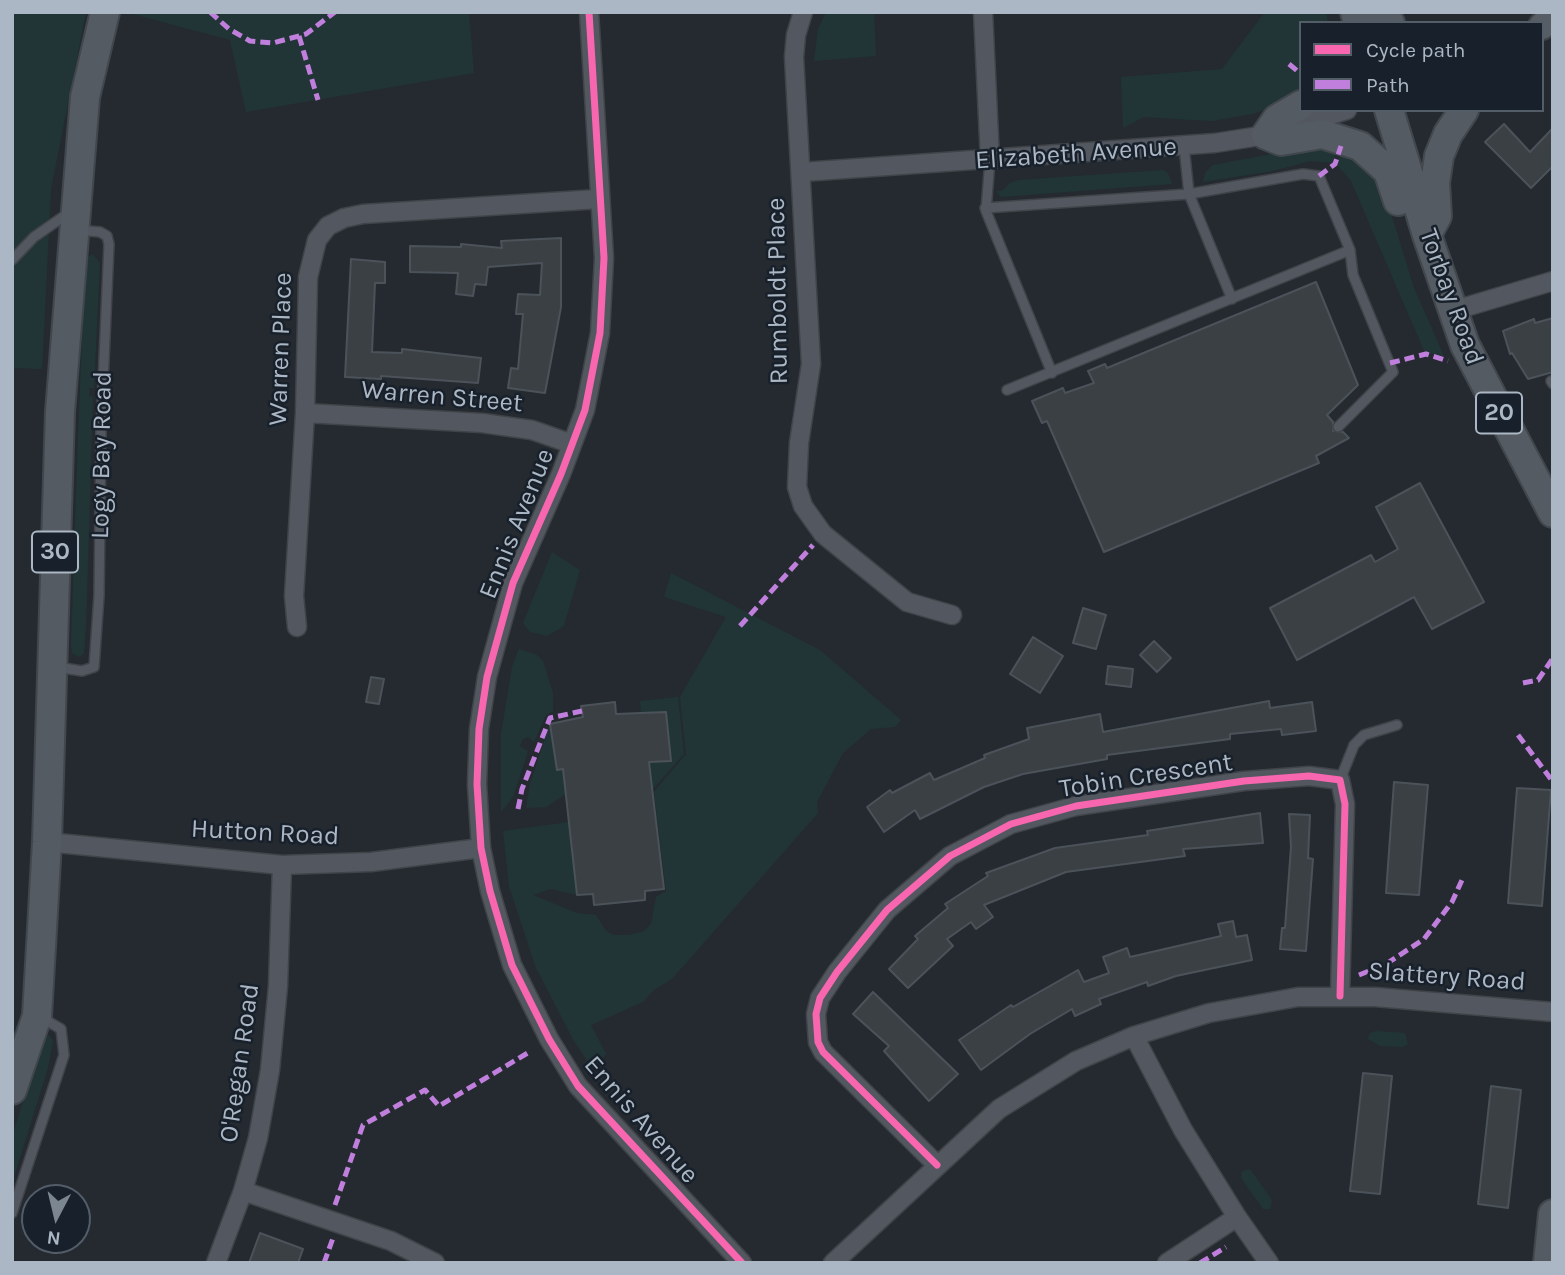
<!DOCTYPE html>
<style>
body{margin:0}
#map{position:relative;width:1565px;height:1275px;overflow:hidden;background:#242a30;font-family:Karla,sans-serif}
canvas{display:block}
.frame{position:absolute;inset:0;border:14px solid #abb7c4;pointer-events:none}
.legend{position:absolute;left:1299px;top:21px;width:245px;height:91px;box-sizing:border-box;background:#18212b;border:2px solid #535d68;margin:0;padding:9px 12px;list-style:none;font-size:21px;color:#abb7c4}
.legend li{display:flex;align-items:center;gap:14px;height:35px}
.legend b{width:35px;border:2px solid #535d68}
.north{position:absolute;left:21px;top:1184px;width:70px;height:70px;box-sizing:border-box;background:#18212b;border:2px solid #535d68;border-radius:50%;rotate:187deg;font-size:19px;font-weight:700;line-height:28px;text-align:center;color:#abb7c4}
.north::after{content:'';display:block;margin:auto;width:24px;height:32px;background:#7c8690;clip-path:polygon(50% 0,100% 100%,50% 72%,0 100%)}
</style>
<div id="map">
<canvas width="1565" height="1275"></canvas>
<div class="frame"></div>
<ul class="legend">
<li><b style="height:9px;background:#f766af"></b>Cycle path</li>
<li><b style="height:9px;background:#c07fdc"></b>Path</li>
</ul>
<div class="north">N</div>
</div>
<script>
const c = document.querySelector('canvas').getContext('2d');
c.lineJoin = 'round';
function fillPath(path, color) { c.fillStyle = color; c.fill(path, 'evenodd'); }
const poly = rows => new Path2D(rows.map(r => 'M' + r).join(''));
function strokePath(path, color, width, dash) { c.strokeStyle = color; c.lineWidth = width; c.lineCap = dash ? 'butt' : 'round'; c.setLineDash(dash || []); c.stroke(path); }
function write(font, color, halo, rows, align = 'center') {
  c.font = font + ' Karla,sans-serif'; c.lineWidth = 5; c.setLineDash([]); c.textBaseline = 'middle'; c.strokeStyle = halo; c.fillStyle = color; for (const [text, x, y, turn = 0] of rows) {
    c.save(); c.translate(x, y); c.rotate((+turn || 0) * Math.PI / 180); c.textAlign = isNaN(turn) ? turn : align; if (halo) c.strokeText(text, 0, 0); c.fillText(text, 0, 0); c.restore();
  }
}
fillPath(poly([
 [12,12,86,12,51,189,42,369,12,368],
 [469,12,474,73,246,112,230,40,129,13],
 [826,12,874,12,876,56,814,61,818,29],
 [1265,12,1326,12,1328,23,1301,23,1301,90,1288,102,1252,114,1212,121,1144,117,1123,128,1121,77,1222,69],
 [1304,148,1338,148,1332,163,1310,161,1273,171,1203,182,1205,173,1213,165],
 [1342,150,1374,173,1390,210,1414,288,1444,356,1425,353,1351,181,1337,165],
 [1163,170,1168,173,1172,184,1001,197,996,191,1002,191,1010,183,1019,180],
 [93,254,100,263,94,388,89,388,89,396,93,397,86,625,84,654,79,657,72,653,71,646,78,437,84,291,88,257],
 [552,552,580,570,564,626,547,636,530,632,523,623],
 [671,573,820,650,901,720,895,727,871,729,843,753,817,802,818,813,672,979,654,990,643,1002,591,1025,606,1054,593,1069,574,1041,536,968,509,886,503,831,569,822,577,895,550,889,533,895,577,913,596,915,606,931,613,935,629,935,644,931,651,924,656,897,666,891,654,792,686,754,680,697,726,617,664,597],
 [519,649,537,655,543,661,553,693,553,711,546,715,534,742,528,737,523,739,520,746,528,751,513,797,501,812,501,734,512,667],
 [678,697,684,754,652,790,649,762,671,761,666,712,641,713,640,701],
 [550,724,557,770,563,769,566,794,546,807,526,808,530,784],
 [1376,1031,1405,1033,1408,1044,1402,1047,1380,1046,1368,1039,1370,1033],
 [49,1035,53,1041,48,1068,12,1183,12,1137,43,1036],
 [1250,1169,1272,1200,1270,1209,1263,1209,1241,1178,1242,1171]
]), '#213536');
const building = poly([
 [1504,124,1530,152,1553,128,1553,166,1531,188,1485,142,1504,124],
 [561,238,561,307,545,393,508,388,511,368,518,369,523,314,516,314,518,294,540,295,542,263,488,267,486,285,475,284,473,296,456,294,458,273,410,272,410,246,461,247,461,244,502,248,501,241,561,238],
 [351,259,385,262,385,283,375,283,372,352,402,353,402,349,481,358,478,383,381,376,381,379,345,377,351,259],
 [1316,282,1358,385,1327,415,1333,422,1333,431,1343,432,1349,438,1316,456,1319,463,1104,552,1047,421,1042,423,1032,401,1063,388,1065,393,1094,383,1088,371,1105,364,1107,368,1316,282],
 [1553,318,1553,372,1528,379,1512,353,1510,354,1503,331,1534,319,1535,323,1553,318],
 [1420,483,1484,602,1432,629,1414,597,1297,660,1270,608,1371,555,1375,562,1398,549,1376,507,1420,483],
 [1083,608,1106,615,1096,649,1073,643,1083,608],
 [1033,637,1063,656,1040,693,1010,674,1033,637],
 [1154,641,1171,658,1157,672,1140,655,1154,641],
 [1108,666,1133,669,1131,687,1106,684,1108,666],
 [371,677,384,679,379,704,366,702,371,677],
 [1269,701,1270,708,1312,702,1316,731,1282,735,1281,729,1230,734,1230,739,1107,755,1107,759,1023,774,984,787,920,819,915,810,884,832,867,807,890,790,892,793,930,773,934,780,985,758,984,755,1029,739,1027,728,1100,714,1103,732,1269,701],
 [615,702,616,714,666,712,671,761,649,762,664,889,645,891,645,900,594,905,593,894,577,895,563,769,557,770,550,724,583,717,581,706,615,702],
 [1394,782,1428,785,1419,895,1386,893,1394,782],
 [1517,788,1551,790,1542,906,1508,903,1517,788],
 [1260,813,1263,843,1183,849,1185,856,1066,872,984,905,993,917,976,929,971,922,947,939,953,946,908,988,889,969,918,939,915,936,948,908,945,904,988,876,986,873,1055,848,1148,835,1147,831,1260,813],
 [1289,814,1310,815,1308,858,1313,859,1306,951,1280,949,1282,928,1285,928,1291,847,1289,814],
 [1233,921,1236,937,1247,935,1252,960,1176,976,1148,986,1147,982,1099,999,1101,1004,1075,1016,1072,1009,1030,1034,981,1070,959,1040,1011,1005,1013,1007,1078,970,1084,982,1109,973,1103,957,1127,948,1130,957,1221,936,1218,924,1233,921],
 [873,992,958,1074,929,1101,884,1051,889,1046,853,1014,873,992],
 [1363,1073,1392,1076,1380,1194,1350,1191,1363,1073],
 [1491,1086,1521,1090,1508,1208,1478,1204,1491,1086],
 [260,1233,303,1249,298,1263,249,1263,260,1233]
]);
fillPath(building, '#3b4045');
strokePath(building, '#4b5259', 2);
const lane = poly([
 [1184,146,1189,194,1232,299],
 [990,159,986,211,1052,373],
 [985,208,1189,194,1303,174,1319,176,1350,250,1353,275,1393,372,1338,427],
 [12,260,34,237,70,212],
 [1551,381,1553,384],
 [1007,390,1350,250],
 [57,667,82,671,94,667,99,596,101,430,109,244,107,236,100,232,78,230],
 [1340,780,1354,745,1364,735,1397,725],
 [12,1213,64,1055,61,1029,42,1018]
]);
const street = poly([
 [589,12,604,258,600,333,585,410,561,474,513,583,487,677,479,729,477,784,481,848,490,891,512,965,549,1039,578,1086,742,1263],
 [803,12,796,35,794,57,811,364,799,443,797,487,803,506,823,534,907,602,952,615],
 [983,12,990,159],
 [802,172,1215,143,1266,135,1347,110],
 [1452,311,1553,281],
 [305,413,482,423,532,430,572,444],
 [297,627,294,596,305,413,308,277,317,240,328,226,344,218,363,214,599,199],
 [47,842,282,865,371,862,481,848],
 [1134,1036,1183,1130,1237,1217,1269,1263],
 [937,1165,823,1052,818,1042,816,1014,820,998,837,972,887,910,950,856,1011,824,1076,806,1244,781,1309,776,1340,780,1345,804,1340,996],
 [243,1191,391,1241,435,1263],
 [216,1263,243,1191,258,1138,270,1070,278,986,282,865],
 [833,1263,999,1109,1076,1061,1134,1036,1209,1013,1298,997,1375,997,1553,1012],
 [1167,1263,1237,1217]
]);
const secondary = poly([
 [1542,26,1553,16]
]);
const primary = poly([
 [1355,12,1358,23],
 [1382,12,1390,23],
 [1301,105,1277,119,1266,135,1281,141,1322,134,1360,146,1388,171,1398,201],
 [1389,110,1427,235,1465,345,1553,513],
 [1430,229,1437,216,1435,183,1439,156,1448,134,1464,110],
 [12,1090,37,1016,47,842,60,412,85,97,105,12],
 [1548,1263,1553,1214]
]);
strokePath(lane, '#404449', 12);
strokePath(street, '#404449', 21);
strokePath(secondary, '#404449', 30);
strokePath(primary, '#41474d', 32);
strokePath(lane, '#535860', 9);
strokePath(street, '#535860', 18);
strokePath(secondary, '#575d64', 26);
strokePath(primary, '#555b62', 28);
strokePath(poly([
 [210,12,229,29,250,41,273,43,306,34,335,12],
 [299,36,318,100],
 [1289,64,1301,74],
 [1319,176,1335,164,1341,146],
 [1390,363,1426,354,1448,361],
 [740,626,813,545],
 [1523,683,1538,680,1553,658],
 [1518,735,1553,782],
 [518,809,522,789,550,718,582,711],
 [1359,975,1386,964,1424,939,1452,902,1462,880],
 [335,1205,363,1125,425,1090,439,1106,531,1051],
 [324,1263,333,1238],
 [1200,1263,1226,1247]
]), '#c07fdc', 5, [10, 5]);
strokePath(poly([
 [589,12,604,258,600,333,585,410,561,474,513,583,487,677,479,729,477,784,481,848,490,891,512,965,549,1039,578,1086,742,1263],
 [937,1165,823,1052,818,1042,816,1014,820,998,837,972,887,910,950,856,1011,824,1076,806,1244,781,1309,776,1340,780,1345,804,1340,996]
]), '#f766af', 7);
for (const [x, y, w] of [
 [1499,413,46],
 [55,552,46]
]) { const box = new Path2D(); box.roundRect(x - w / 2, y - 20.5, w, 41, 5); c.fillStyle = '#18212b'; c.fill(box); strokePath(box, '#abb7c4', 2); }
write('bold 24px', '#abb7c4', null, [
 ["20",1499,413],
 ["30",55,552]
]);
write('26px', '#abb7c4', '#18212b', [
 ["Elizabeth Avenue",1076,154,-4],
 ["Rumboldt Place",778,291,-91],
 ["Torbay Road",1451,297,70],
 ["Warren Place",281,349,-88],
 ["Warren Street",442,397,5],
 ["Logy Bay Road",102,455,-89],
 ["Ennis Avenue",517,524,-68],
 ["Tobin Crescent",1146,776,-9],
 ["Hutton Road",265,833,3],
 ["Slattery Road",1447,977,4],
 ["O'Regan Road",240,1063,-82],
 ["Ennis Avenue",641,1120,49]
]);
</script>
